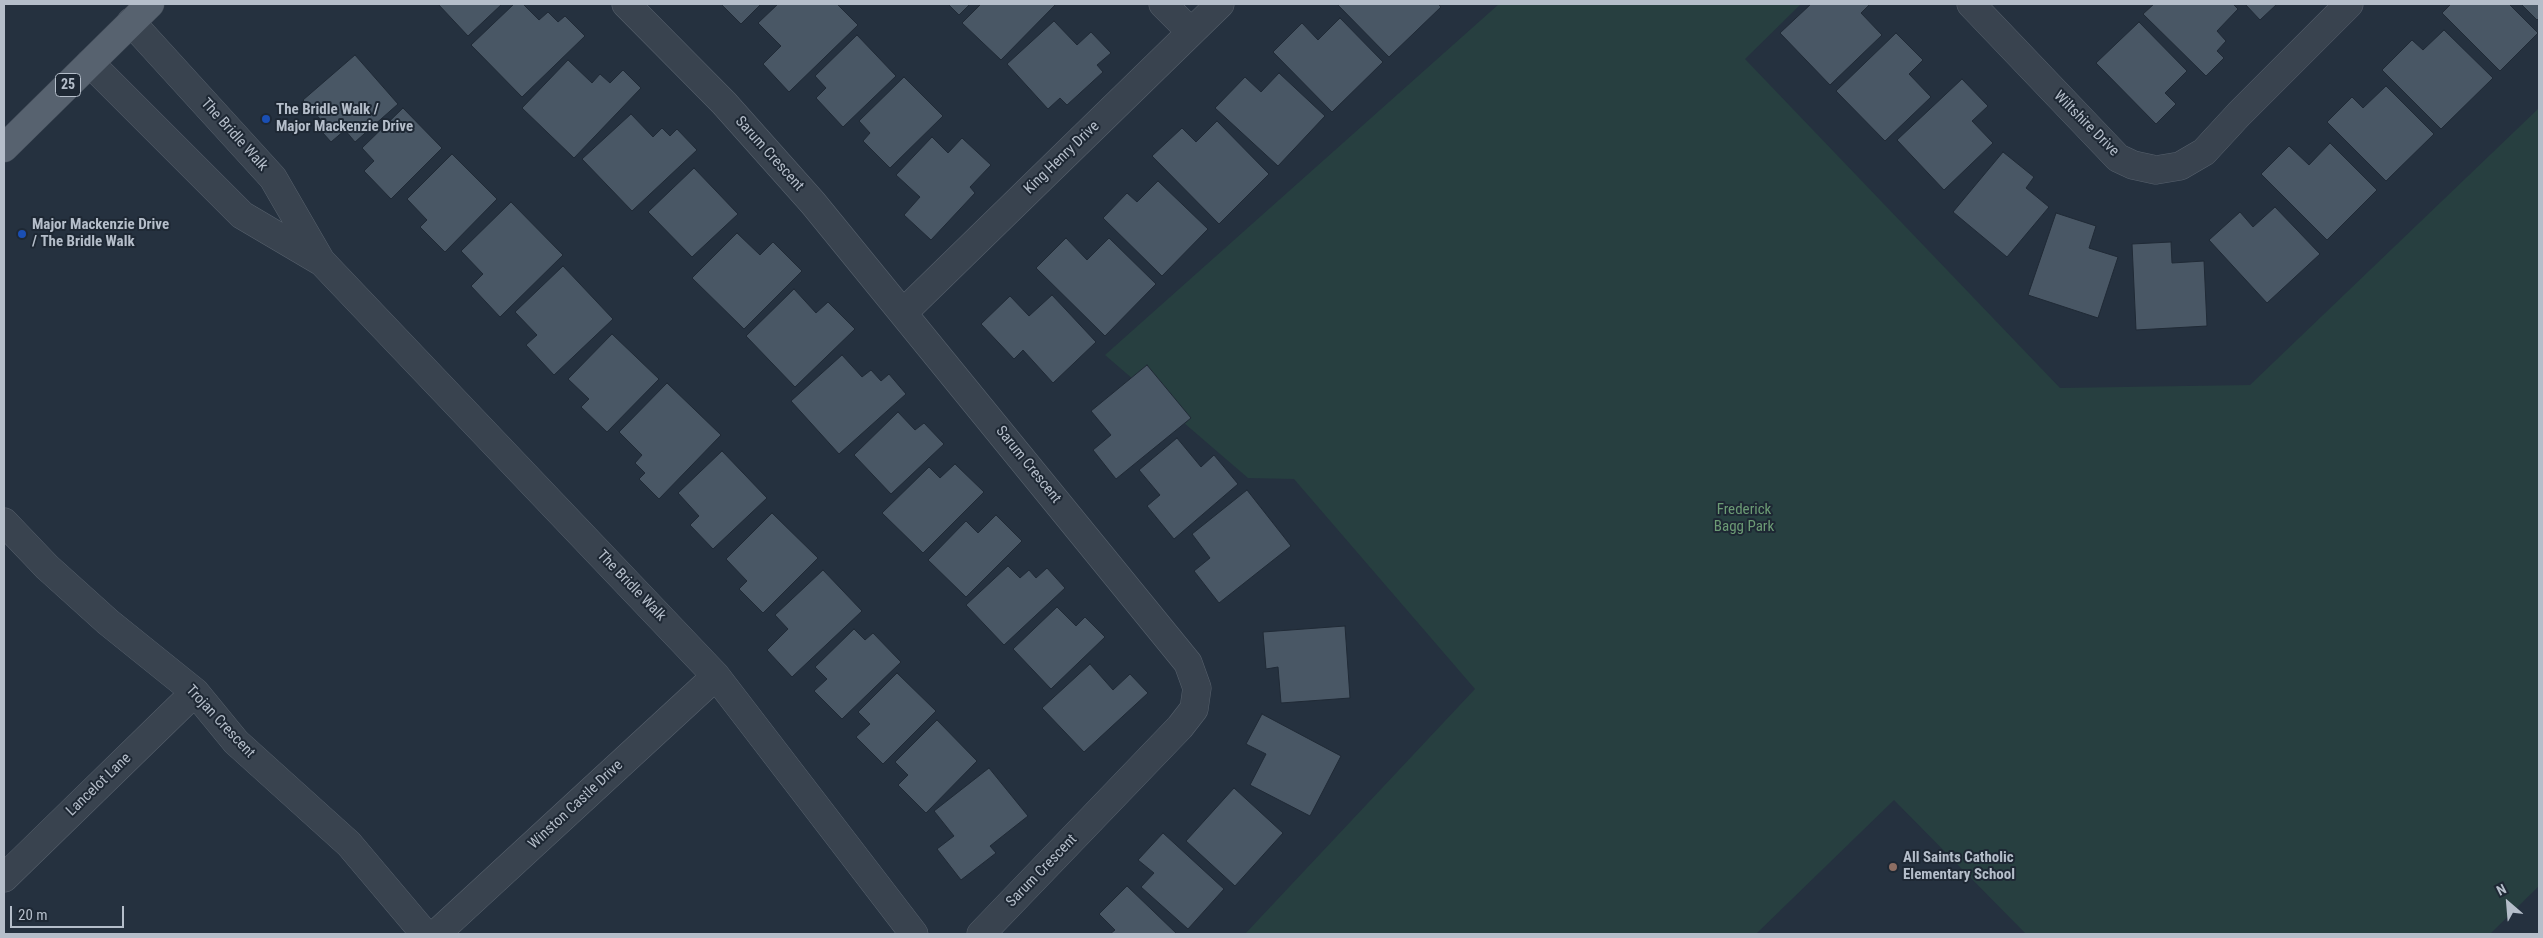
<!DOCTYPE html>
<style>
body{margin:0}
#map{position:relative;width:2543px;height:938px;overflow:hidden;background:#25313f;font-family:"Roboto Condensed",sans-serif}
canvas{display:block}
.frame{position:absolute;inset:0;border:5px solid #b5beca;pointer-events:none}
.north{position:absolute;left:2483px;top:878px;width:50px;height:50px;-webkit-text-stroke:4px #1e2834;paint-order:stroke;rotate:333deg;font-size:14px;font-weight:700;line-height:20px;text-align:center;color:#b5beca}
.north::after{content:'';display:block;margin:auto;width:18px;height:22px;background:#b5beca;clip-path:polygon(50% 0,100% 100%,50% 72%,0 100%)}
.scale{position:absolute;left:10px;top:906px;width:114px;height:22px;box-sizing:border-box;border:2px solid #b5beca;border-top:0;padding-left:6px;font-size:15px;line-height:18px;white-space:nowrap;color:#b5beca;-webkit-text-stroke:4px #1e2834;paint-order:stroke}
</style>
<div id="map">
<canvas width="2543" height="938"></canvas>
<div class="frame"></div>
<div class="north">N</div>
<div class="scale">20 m</div>
</div>
<script>
const c = document.querySelector('canvas').getContext('2d');
c.lineJoin = 'round';
function fillPath(path, color) { c.fillStyle = color; c.fill(path, 'evenodd'); }
const poly = rows => new Path2D(rows.map(r => 'M' + r).join(''));
function strokePath(path, color, width, dash) { c.strokeStyle = color; c.lineWidth = width; c.lineCap = dash ? 'butt' : 'round'; c.setLineDash(dash || []); c.stroke(path); }
function write(font, color, halo, rows, align = 'center') {
  c.font = font + ' "Roboto Condensed",sans-serif'; c.lineWidth = 4; c.setLineDash([]); c.textBaseline = 'middle'; c.strokeStyle = halo; c.fillStyle = color; for (const [text, x, y, turn = 0] of rows) {
    c.save(); c.translate(x, y); c.rotate((+turn || 0) * Math.PI / 180); c.textAlign = isNaN(turn) ? turn : align; if (halo) c.strokeText(text, 0, 0); c.fillText(text, 0, 0); c.restore();
  }
}
fillPath(poly([
 [1499,4,1801,4,1745,59,2060,388,2250,385,2539,108,2539,886,2490,934,2026,934,1894,800,1756,934,1245,934,1475,689,1294,479,1248,478,1105,355]
]), '#273f40');
const building = poly([
 [438,4,502,4,468,36,438,4],
 [514,4,523,4,539,20,548,12,558,22,565,16,585,36,522,97,471,45,514,4],
 [721,4,761,4,741,24,721,4],
 [778,4,837,4,858,25,789,92,763,64,781,46,758,23,778,4],
 [948,4,970,4,959,15,948,4],
 [981,4,1056,4,1001,60,962,23,981,4],
 [1337,4,1438,4,1441,7,1389,57,1337,4],
 [1811,4,1870,4,1861,13,1882,35,1830,85,1780,33,1811,4],
 [2154,4,2233,4,2238,9,2217,31,2226,41,2217,51,2224,58,2206,76,2143,14,2154,4],
 [2245,4,2277,4,2260,20,2245,4],
 [2451,4,2509,4,2538,33,2500,71,2442,13,2451,4],
 [2521,4,2539,4,2539,18,2537,20,2521,4],
 [1340,18,1383,62,1332,112,1273,52,1302,23,1318,40,1340,18],
 [1054,21,1077,45,1091,32,1111,53,1097,65,1103,72,1067,105,1060,98,1048,109,1007,64,1054,21],
 [2139,22,2187,71,2165,93,2176,104,2156,124,2096,63,2139,22],
 [2444,30,2493,78,2441,129,2382,70,2412,40,2423,50,2444,30],
 [1896,33,1923,60,1909,74,1931,97,1885,141,1836,91,1896,33],
 [857,35,896,76,843,127,816,98,826,88,815,76,857,35],
 [355,55,398,104,355,142,345,130,331,142,315,124,320,119,303,100,355,55],
 [568,60,592,83,600,74,610,83,623,70,641,88,574,158,522,108,568,60],
 [1279,73,1325,116,1278,166,1215,108,1245,77,1261,92,1279,73],
 [904,77,943,116,890,168,863,141,870,133,859,121,904,77],
 [1962,79,1988,106,1972,121,1993,143,1944,190,1897,140,1962,79],
 [2386,86,2434,134,2386,181,2327,122,2352,97,2363,108,2386,86],
 [403,108,442,148,391,199,364,171,374,161,362,148,403,108],
 [631,114,653,137,662,128,670,136,677,129,697,150,632,211,582,159,631,114],
 [1217,121,1269,174,1219,224,1152,156,1182,128,1196,142,1217,121],
 [932,137,948,153,962,138,991,165,970,187,975,193,931,240,904,215,920,197,896,175,932,137],
 [2330,143,2377,190,2327,240,2261,174,2289,146,2309,165,2330,143],
 [2003,152,2034,177,2026,188,2049,207,2007,257,1953,212,2003,152],
 [452,154,497,199,445,252,420,227,427,220,407,199,452,154],
 [694,168,738,214,692,257,648,212,694,168],
 [1158,181,1208,229,1162,276,1103,218,1127,193,1137,202,1158,181],
 [511,202,563,255,500,317,471,286,483,274,461,251,511,202],
 [2275,207,2320,254,2267,303,2209,240,2240,212,2253,227,2275,207],
 [2056,213,2096,226,2089,248,2118,257,2098,318,2028,295,2056,213],
 [737,233,760,255,773,242,802,271,744,329,692,278,737,233],
 [1066,238,1087,260,1109,238,1156,284,1105,336,1036,268,1066,238],
 [2171,242,2172,263,2204,261,2207,326,2136,330,2132,244,2171,242],
 [563,266,613,319,554,375,526,345,537,335,515,312,563,266],
 [794,289,816,313,828,302,855,329,795,387,746,336,794,289],
 [1052,295,1096,342,1053,383,1023,350,1014,359,981,324,1010,296,1029,316,1052,295],
 [612,334,659,379,607,432,581,407,589,399,568,379,612,334],
 [842,355,862,377,871,370,881,381,889,374,906,394,839,454,791,401,842,355],
 [1147,365,1191,418,1116,479,1093,450,1111,435,1091,411,1147,365],
 [667,383,721,435,659,499,639,479,645,473,635,463,642,455,619,432,667,383],
 [898,412,915,430,924,423,944,444,891,494,854,455,898,412],
 [1177,438,1201,467,1214,455,1238,484,1174,539,1147,506,1160,495,1139,470,1177,438],
 [722,451,767,498,713,549,690,525,699,516,678,493,722,451],
 [955,464,984,492,923,553,882,513,929,467,940,478,955,464],
 [1247,490,1291,546,1219,603,1194,571,1210,558,1192,534,1247,490],
 [772,513,818,558,763,613,739,589,747,581,726,559,772,513],
 [996,515,1022,541,966,597,928,560,966,521,978,533,996,515],
 [1008,566,1020,578,1029,570,1036,578,1047,568,1065,588,1004,645,966,605,1008,566],
 [823,570,862,611,792,677,767,650,788,629,775,615,823,570],
 [1057,607,1076,626,1085,617,1105,637,1051,689,1013,649,1057,607],
 [1345,626,1350,698,1281,703,1278,667,1266,669,1263,632,1345,626],
 [854,629,865,640,873,633,901,662,842,719,814,691,827,679,815,667,854,629],
 [1090,664,1113,690,1130,674,1148,693,1084,752,1042,708,1090,664],
 [897,673,936,711,883,764,856,737,870,724,858,712,897,673],
 [1262,714,1341,756,1310,816,1250,785,1266,754,1246,744,1262,714],
 [937,720,977,761,926,813,898,785,908,775,895,762,937,720],
 [989,768,1028,816,990,846,996,853,961,880,937,849,954,836,934,811,989,768],
 [1234,788,1283,833,1235,886,1186,841,1234,788],
 [1163,833,1224,889,1188,929,1141,887,1154,873,1138,860,1163,833],
 [1127,886,1177,934,1110,934,1115,930,1099,914,1127,886]
]);
fillPath(building, '#495765');
strokePath(building, '#202a36', 1);
const minor = poly([
 [626,4,724,103,813,203,1188,663,1197,688,1194,709,1180,727,981,934],
 [1163,4,1191,32],
 [1971,4,2118,158,2133,165,2156,170,2180,166,2204,152,2239,114,2349,4],
 [131,22,273,178,321,261,716,676,914,934],
 [90,63,242,215,320,261],
 [904,312,1220,4],
 [4,522,47,567,108,622,195,692,236,742,349,844,425,934],
 [4,878,195,692],
 [436,934,716,676]
]);
const major = poly([
 [4,148,150,4]
]);
strokePath(minor, '#57616d', 29);
strokePath(major, '#424c58', 29);
strokePath(minor, '#39434f', 28);
strokePath(major, '#57626f', 28);
for (const [x, y, r, color] of [
 [266,119,5,"#1a4fb4"],
 [22,234,5,"#1a4fb4"],
 [1893,867,5,"#8d6e63"]
]) { const dot = new Path2D(); dot.arc(x, y, r, 0, 2 * Math.PI); c.fillStyle = color; c.fill(dot); strokePath(dot, '#1e2834', 2); }
for (const [x, y, w] of [
 [68,85,25]
]) { const box = new Path2D(); box.roundRect(x - w / 2, y - 11.5, w, 23, 4); c.fillStyle = '#1e2834'; c.fill(box); strokePath(box, '#b5beca', 1); }
write('bold 14px', '#b5beca', null, [
 ["25",68,85]
]);
write('bold 15px', '#b5beca', '#1e2834', [
 ["The Bridle Walk /",276,110],
 ["Major Mackenzie Drive",276,127],
 ["Major Mackenzie Drive",32,225],
 ["/ The Bridle Walk",32,242],
 ["All Saints Catholic",1903,858],
 ["Elementary School",1903,875]
], 'left');
write('15px', '#b5beca', '#1e2834', [
 ["Wiltshire Drive",2086,124,45],
 ["The Bridle Walk",234,135,48],
 ["Sarum Crescent",769,154,48],
 ["King Henry Drive",1062,158,-44],
 ["Sarum Crescent",1028,465,51],
 ["The Bridle Walk",631,586,46],
 ["Trojan Crescent",220,722,47],
 ["Lancelot Lane",99,785,-44],
 ["Winston Castle Drive",576,805,-43],
 ["Sarum Crescent",1042,871,-46]
]);
write('15px', '#6c9b75', '#1e2834', [
 ["Frederick",1744,510],
 ["Bagg Park",1744,527]
]);
</script>
